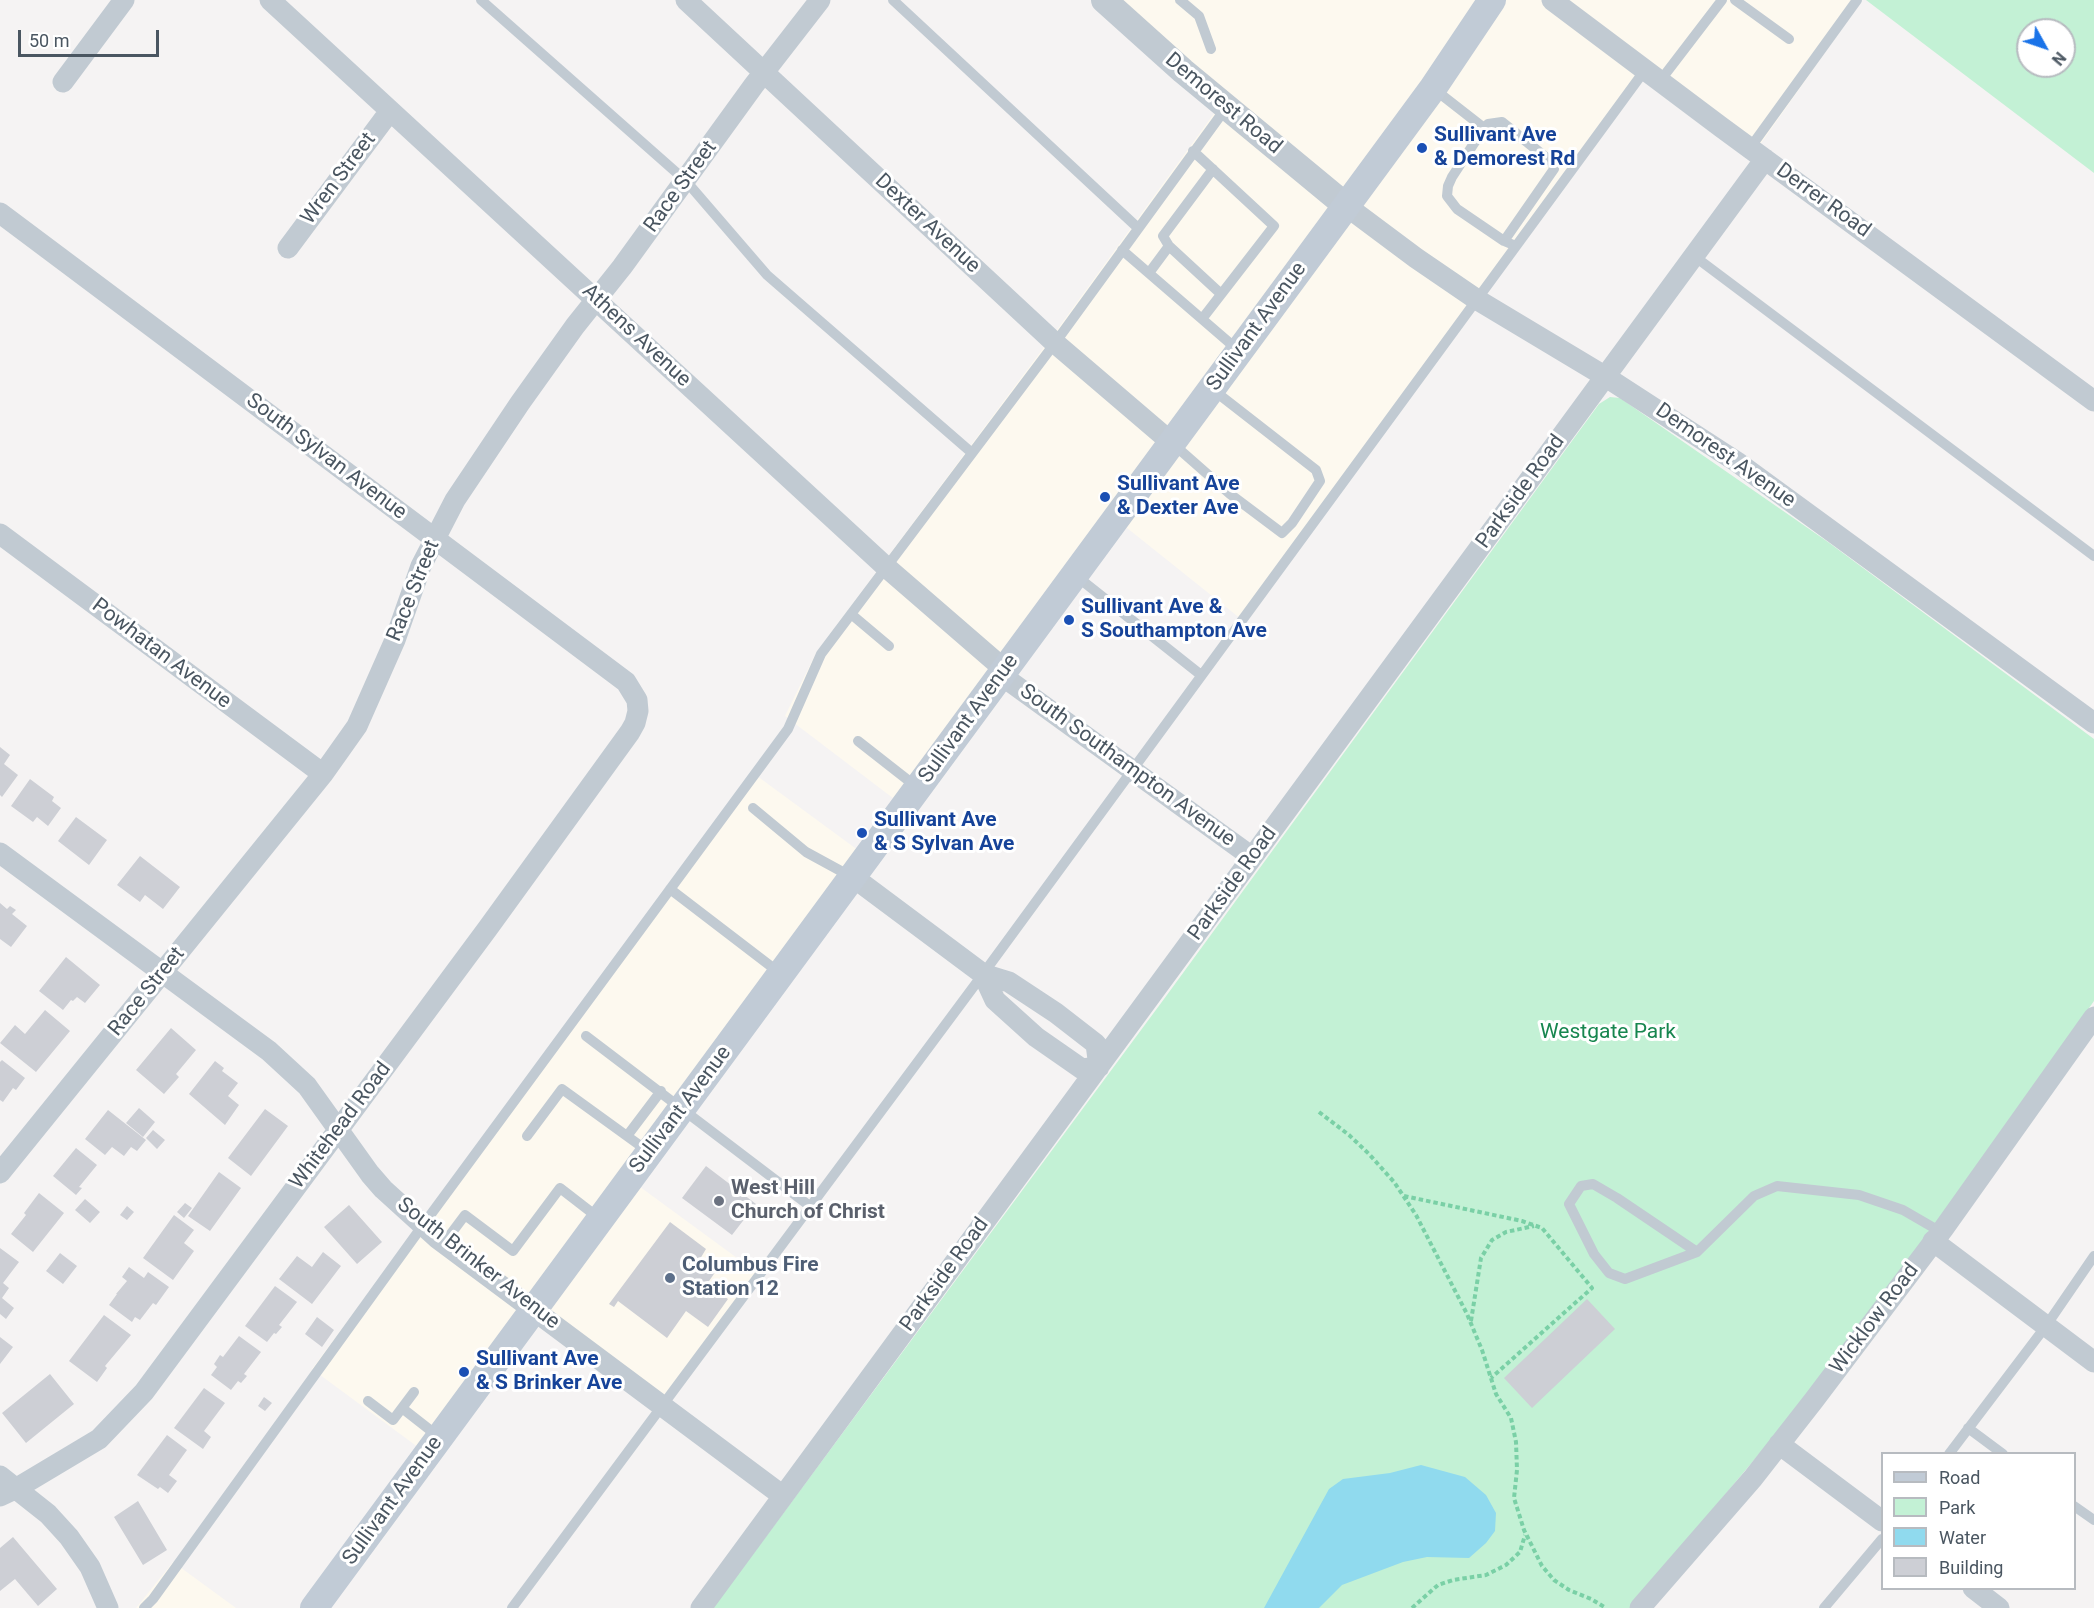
<!DOCTYPE html>
<style>
body{margin:0}
#map{position:relative;width:2094px;height:1608px;overflow:hidden;background:#f5f3f3;font-family:Roboto,sans-serif}
canvas{display:block}
.legend{position:absolute;left:1881px;top:1452px;width:195px;height:138px;box-sizing:border-box;background:#fff;border:2px solid #b7bbc0;margin:0;padding:8px 10px;list-style:none;font-size:18px;color:#4a5661}
.legend li{display:flex;align-items:center;gap:12px;height:30px}
.legend b{width:30px;border:2px solid #b7bbc0}
.north{position:absolute;left:2016px;top:18px;width:60px;height:60px;box-sizing:border-box;background:#fff;border:2px solid #b7bbc0;border-radius:50%;rotate:130deg;font-size:16px;font-weight:700;line-height:24px;text-align:center;color:#4a5661}
.north::after{content:'';display:block;margin:auto;width:21px;height:27px;background:#1a73e8;clip-path:polygon(50% 0,100% 100%,50% 72%,0 100%)}
.scale{position:absolute;left:18px;top:30px;width:141px;height:27px;box-sizing:border-box;border:3px solid #4a5661;border-top:0;padding-left:8px;font-size:18px;line-height:21px;white-space:nowrap;color:#4a5661;-webkit-text-stroke:4px #fff;paint-order:stroke}
</style>
<div id="map">
<canvas width="2094" height="1608"></canvas>
<ul class="legend">
<li><b style="height:8px;background:#c1cbd6"></b>Road</li>
<li><b style="height:16px;background:#c3f1d5"></b>Park</li>
<li><b style="height:16px;background:#90daee"></b>Water</li>
<li><b style="height:16px;background:#cdcfd5"></b>Building</li>
</ul>
<div class="north">N</div>
<div class="scale">50 m</div>
</div>
<script>
const c = document.querySelector('canvas').getContext('2d');
c.lineJoin = 'round';
function fillPath(path, color) { c.fillStyle = color; c.fill(path, 'evenodd'); }
const poly = rows => new Path2D(rows.map(r => 'M' + r).join(''));
function strokePath(path, color, width, dash) { c.strokeStyle = color; c.lineWidth = width; c.lineCap = dash ? 'butt' : 'round'; c.setLineDash(dash || []); c.stroke(path); }
function write(font, color, halo, rows, align = 'center') {
  c.font = font + ' Roboto,sans-serif'; c.lineWidth = 6; c.setLineDash([]); c.textBaseline = 'middle'; c.strokeStyle = halo; c.fillStyle = color; for (const [text, x, y, turn = 0] of rows) {
    c.save(); c.translate(x, y); c.rotate((+turn || 0) * Math.PI / 180); c.textAlign = isNaN(turn) ? turn : align; if (halo) c.strokeText(text, 0, 0); c.fillText(text, 0, 0); c.restore();
  }
}
fillPath(poly([
 [1103,0,1862,0,1752,156,1644,73,1241,619,1122,524,906,808,785,716,816,653,1062,323,1218,108],
 [753,773,870,859,632,1181,763,1277,663,1412,534,1317,430,1456,312,1369],
 [173,1562,236,1608,136,1608]
]), '#fdf9ef');
fillPath(poly([
 [1866,0,2094,0,2094,173],
 [2028,30,2064,30,2064,66,2028,66],
 [1610,397,1620,398,1828,542,2094,739,2094,1001,1910,1260,1806,1398,1630,1608,713,1608,1164,999,1599,404]
]), '#c3f1d5');
fillPath(poly([
 [1421,1465,1465,1477,1486,1495,1496,1513,1495,1531,1486,1543,1469,1558,1427,1557,1403,1562,1342,1585,1319,1608,1264,1608,1329,1489,1343,1479,1390,1473]
]), '#90daee');
fillPath(poly([
 [0,747,10,755,4,764,18,775,2,797,0,795],
 [30,779,54,797,52,801,61,808,48,826,37,817,33,822,11,806],
 [76,817,107,840,89,865,58,841],
 [140,856,180,887,163,909,145,895,140,902,117,885],
 [0,903,7,909,10,906,16,910,12,914,27,926,11,947,0,939],
 [66,957,100,985,85,1003,77,997,73,1001,71,1000,63,1010,39,991],
 [45,1010,70,1031,36,1072,0,1043,15,1025,25,1034],
 [171,1028,196,1050,176,1074,179,1077,164,1094,136,1070],
 [2,1060,25,1078,16,1090,13,1088,3,1102,0,1100,0,1062],
 [215,1061,224,1068,222,1071,238,1083,228,1096,239,1105,225,1125,189,1094],
 [139,1108,155,1122,143,1137,126,1123],
 [265,1109,288,1126,251,1176,228,1158],
 [108,1110,146,1140,137,1151,131,1147,124,1156,112,1147,105,1155,85,1139],
 [153,1130,165,1140,157,1149,146,1138],
 [76,1148,97,1165,79,1187,82,1188,76,1195,53,1176],
 [706,1166,756,1204,732,1235,682,1198],
 [219,1172,241,1188,210,1231,188,1216],
 [39,1193,64,1213,33,1252,11,1234,26,1215,24,1213],
 [85,1199,100,1212,90,1223,75,1210],
 [185,1203,192,1208,184,1218,177,1212],
 [349,1205,382,1242,357,1264,324,1227],
 [127,1206,134,1212,127,1220,120,1215],
 [174,1215,194,1230,184,1243,194,1251,173,1280,143,1258],
 [670,1222,706,1249,700,1259,716,1271,707,1284,728,1299,708,1327,686,1311,667,1338,618,1301,614,1307,609,1304],
 [0,1248,19,1262,3,1283,9,1288,2,1298,14,1308,6,1319,0,1314],
 [323,1252,341,1266,312,1304,279,1279,297,1256,312,1267],
 [60,1253,77,1266,63,1284,46,1271],
 [129,1267,144,1278,148,1272,169,1287,156,1305,153,1303,140,1320,135,1317,132,1322,109,1305,117,1294,116,1294,127,1281,122,1277],
 [275,1286,297,1302,279,1325,282,1327,276,1334,274,1333,267,1342,245,1326],
 [1587,1299,1615,1329,1532,1408,1504,1378],
 [104,1315,131,1335,105,1366,107,1368,97,1382,69,1361],
 [317,1317,334,1330,322,1347,305,1334],
 [239,1336,261,1352,244,1374,247,1376,241,1383,238,1381,231,1390,211,1375,217,1367,214,1364,220,1355,223,1357],
 [0,1337,13,1347,0,1364],
 [50,1374,74,1404,26,1443,2,1413],
 [204,1388,225,1403,204,1431,211,1437,203,1449,174,1428],
 [264,1397,272,1403,265,1411,258,1406],
 [167,1435,187,1450,169,1475,177,1481,168,1493,160,1487,158,1489,137,1475],
 [138,1501,167,1550,143,1565,114,1517],
 [13,1537,57,1589,38,1606,15,1579,0,1591,0,1548]
]), '#cdcfd5');
strokePath(poly([
 [1319,1112,1349,1135,1369,1154,1394,1182,1416,1215,1467,1314,1482,1350,1496,1394,1511,1418,1516,1442,1517,1470,1514,1498,1524,1530,1542,1566,1554,1580,1569,1590,1591,1599,1606,1608],
 [1404,1196,1522,1221,1542,1228,1592,1288,1491,1378],
 [1471,1321,1481,1258,1492,1240,1506,1232,1534,1226],
 [1412,1608,1438,1585,1453,1580,1486,1575,1506,1565,1520,1552,1525,1535]
]), '#7ad0a6', 4, [4.5, 3]);
strokePath(poly([
 [481,0,686,181,767,275,972,453],
 [893,0,1138,228],
 [1180,0,1199,16,1211,49],
 [1735,0,1789,39],
 [1660,81,1722,0],
 [1434,89,1484,128],
 [1750,148,1857,0],
 [1193,151,1274,226,1202,319],
 [1213,169,1163,236,1169,246,1221,294],
 [1504,241,1554,169,1553,163,1502,122,1488,124,1484,128,1452,177,1448,186,1447,196,1457,209,1504,241,1516,246],
 [1122,250,1239,351],
 [1694,256,2094,556],
 [1149,273,1169,246],
 [1172,443,1230,494,1282,533,1292,523,1320,481,1316,470,1212,389],
 [1075,575,1201,675],
 [851,614,889,646],
 [858,741,918,788],
 [753,808,806,852,850,876],
 [670,889,781,974],
 [586,1036,811,1207],
 [527,1136,562,1089,649,1152],
 [627,1136,661,1091],
 [444,1243,465,1215,513,1251,560,1188,600,1219],
 [1697,1252,1617,1198,1593,1184,1581,1186,1569,1204,1594,1254,1609,1273,1625,1279,1697,1252,1754,1196,1777,1186,1859,1195,1903,1210,1941,1232],
 [368,1401,393,1420,414,1392],
 [402,1408,439,1437],
 [1968,1428,2003,1454],
 [1949,1454,2046,1326,2094,1256],
 [2074,1506,2094,1520],
 [144,1608,153,1599,423,1225,788,729,821,654,1055,343,1226,108],
 [512,1608,983,974,1645,70],
 [1824,1608,1882,1539]
]), '#c1cad2', 10);
strokePath(poly([
 [270,0,886,567,1005,670],
 [686,0,1055,343,1172,443],
 [1552,0,1721,127,2094,401],
 [63,82,124,0],
 [1345,205,1416,258,1476,299,1606,377,1737,462,2094,723],
 [0,213,626,682,637,700,638,711,635,723,630,732,488,928,144,1392,99,1439,17,1488,0,1496],
 [288,248,390,111],
 [0,534,323,774],
 [1001,675,1252,857],
 [0,853,269,1051,307,1086,370,1174,383,1189,437,1238,783,1496],
 [853,877,983,974,1009,982,1056,1013,1096,1044,1099,1067,1082,1069,1036,1037,995,1000,983,974],
 [0,1173,323,774,357,726,395,640,421,566,455,500,520,403,575,326,622,267,754,85,820,0],
 [1933,1241,2094,1362],
 [1779,1444,1882,1521],
 [0,1476,48,1514,69,1537,90,1567,108,1608],
 [1973,1588,1999,1608],
 [701,1608,1765,159],
 [1640,1608,1753,1478,1814,1400,1944,1228,2094,1017]
]), '#c1cad2', 21);
strokePath(poly([
 [1104,0,1183,71,1345,205]
]), '#c1cad2', 26);
strokePath(poly([
 [314,1608,1433,88,1492,0]
]), '#c1cbd6', 28);
for (const [x, y, r, color] of [
 [1422,148,6,"#1a4fb4"],
 [1105,497,6,"#1a4fb4"],
 [1069,620,6,"#1a4fb4"],
 [862,833,6,"#1a4fb4"],
 [719,1201,6,"#6b7280"],
 [670,1278,6,"#5c6f8a"],
 [464,1372,6,"#1a4fb4"]
]) { const dot = new Path2D(); dot.arc(x, y, r, 0, 2 * Math.PI); c.fillStyle = color; c.fill(dot); strokePath(dot, '#fff', 2); }
write('21px', '#4a5661', '#fff', [
 ["Demorest Road",1223,104,40],
 ["Wren Street",339,179,-53],
 ["Race Street",681,187,-54],
 ["Derrer Road",1823,201,36],
 ["Dexter Avenue",927,224,43],
 ["Sullivant Avenue",1257,327,-54],
 ["Athens Avenue",636,336,43],
 ["Demorest Avenue",1725,456,35],
 ["South Sylvan Avenue",326,457,37],
 ["Parkside Road",1521,492,-54],
 ["Race Street",414,591,-68],
 ["Powhatan Avenue",161,654,37],
 ["Sullivant Avenue",969,719,-54],
 ["South Southampton Avenue",1127,766,36],
 ["Parkside Road",1233,884,-54],
 ["Race Street",147,992,-51],
 ["Sullivant Avenue",681,1110,-53],
 ["Whitehead Road",341,1126,-53],
 ["South Brinker Avenue",478,1264,38],
 ["Parkside Road",945,1275,-54],
 ["Wicklow Road",1875,1319,-53],
 ["Sullivant Avenue",393,1501,-54]
]);
write('bold 21px', '#164399', '#fff', [
 ["Sullivant Ave",1434,136],
 ["& Demorest Rd",1434,160],
 ["Sullivant Ave",1117,485],
 ["& Dexter Ave",1117,509],
 ["Sullivant Ave &",1081,608],
 ["S Southampton Ave",1081,632],
 ["Sullivant Ave",874,821],
 ["& S Sylvan Ave",874,845],
 ["Sullivant Ave",476,1360],
 ["& S Brinker Ave",476,1384]
], 'left');
write('21px', '#17864f', '#fff', [
 ["Westgate Park",1608,1033]
]);
write('bold 21px', '#5b616d', '#fff', [
 ["West Hill",731,1189],
 ["Church of Christ",731,1213]
], 'left');
write('bold 21px', '#4e5e75', '#fff', [
 ["Columbus Fire",682,1266],
 ["Station 12",682,1290]
], 'left');
</script>
